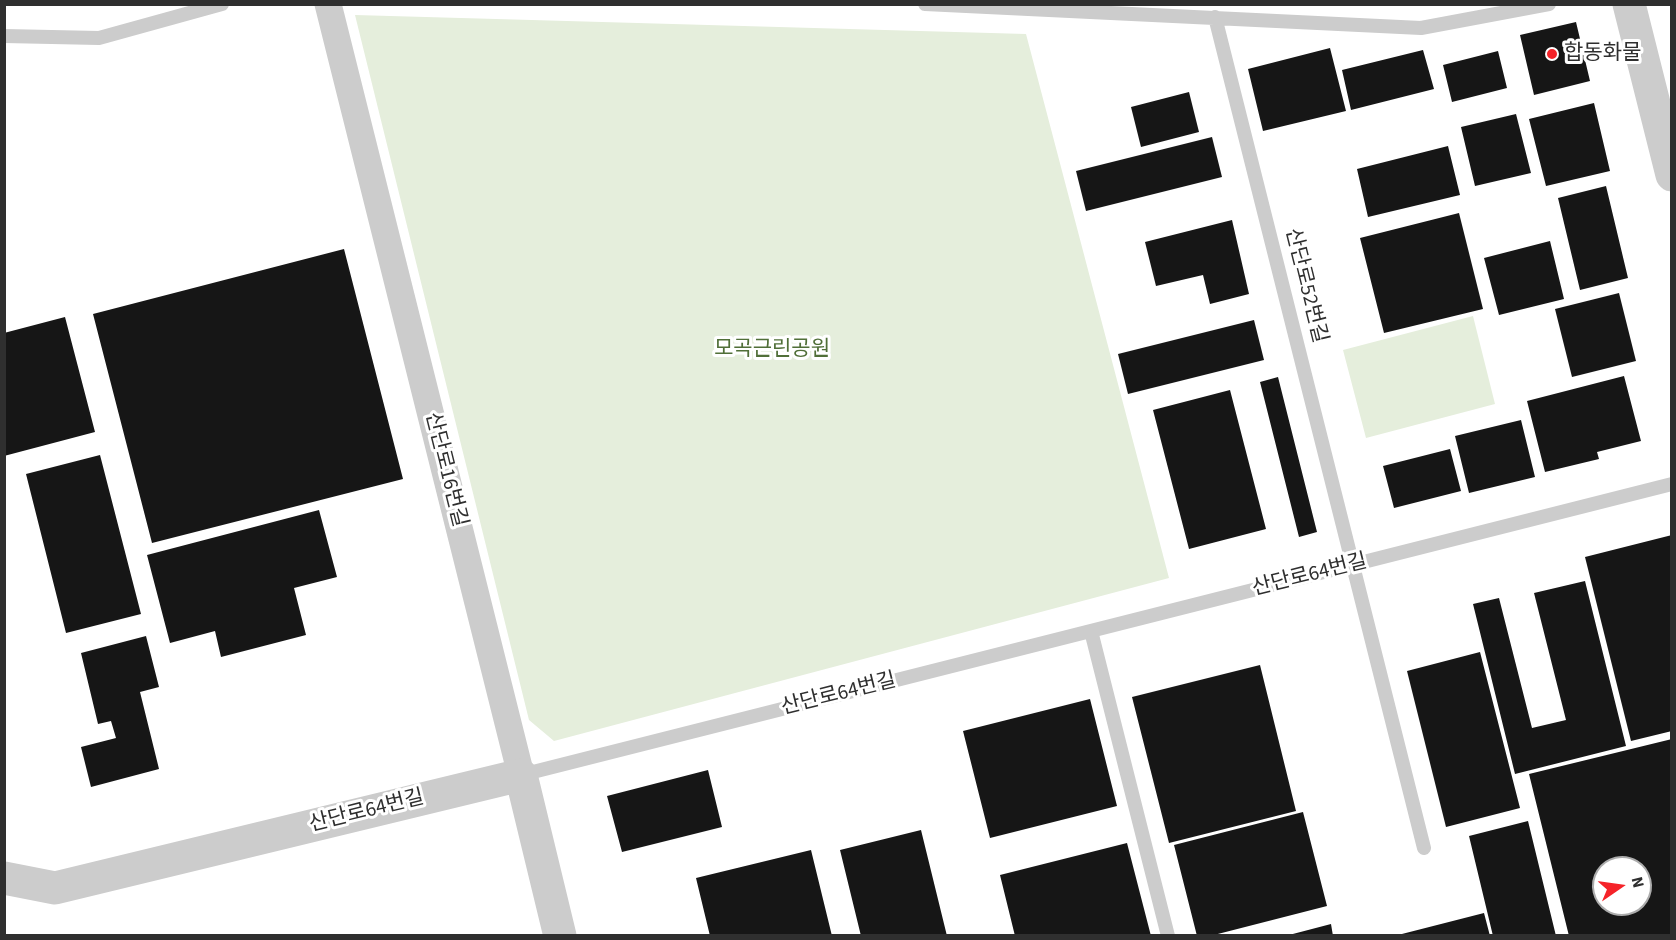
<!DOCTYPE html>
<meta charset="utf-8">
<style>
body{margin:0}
#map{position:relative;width:1676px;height:940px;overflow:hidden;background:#fff;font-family:"Source Sans 3",sans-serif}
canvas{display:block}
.frame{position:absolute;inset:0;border:6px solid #2f2f2f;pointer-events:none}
.north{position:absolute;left:1592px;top:856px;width:60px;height:60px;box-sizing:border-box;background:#fff;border:2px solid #acacac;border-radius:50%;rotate:77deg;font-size:16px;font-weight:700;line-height:24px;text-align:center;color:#2f2f2f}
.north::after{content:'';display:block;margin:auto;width:21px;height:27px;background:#f52329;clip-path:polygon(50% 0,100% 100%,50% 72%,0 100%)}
</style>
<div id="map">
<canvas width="1676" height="940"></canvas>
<div class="frame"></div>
<div class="north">N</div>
</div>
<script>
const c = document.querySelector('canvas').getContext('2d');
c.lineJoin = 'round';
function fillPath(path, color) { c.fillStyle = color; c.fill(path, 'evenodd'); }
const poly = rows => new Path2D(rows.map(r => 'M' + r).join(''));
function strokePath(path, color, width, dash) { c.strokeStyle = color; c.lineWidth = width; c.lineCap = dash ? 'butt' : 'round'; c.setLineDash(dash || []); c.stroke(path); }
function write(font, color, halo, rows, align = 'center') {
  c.font = font + ' "Source Sans 3","Noto Sans KR",sans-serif'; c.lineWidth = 6; c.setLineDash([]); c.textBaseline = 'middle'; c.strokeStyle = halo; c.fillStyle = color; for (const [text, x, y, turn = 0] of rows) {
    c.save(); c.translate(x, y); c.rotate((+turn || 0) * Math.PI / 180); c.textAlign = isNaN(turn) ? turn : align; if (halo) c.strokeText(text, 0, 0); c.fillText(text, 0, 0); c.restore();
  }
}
fillPath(poly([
 [355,15,1026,34,1169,578,554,741,529,720],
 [1473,316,1495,404,1366,438,1343,350]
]), '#e5eedc');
fillPath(poly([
 [1576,22,1590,81,1534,95,1520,35],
 [1330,48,1346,111,1263,131,1248,69],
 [1423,50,1434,89,1351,110,1342,70],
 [1498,51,1507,88,1452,102,1443,65],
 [1189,92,1199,132,1141,147,1131,107],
 [1594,103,1610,171,1546,186,1529,119],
 [1516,114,1531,173,1475,186,1461,127],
 [1212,137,1222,177,1086,211,1076,171],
 [1448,146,1460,195,1368,217,1357,169],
 [1606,186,1628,278,1580,290,1558,198],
 [1459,213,1483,309,1384,333,1360,238],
 [1232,220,1249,294,1210,304,1203,275,1156,286,1145,242],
 [1550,241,1564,299,1499,315,1484,258],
 [344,249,403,479,152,543,93,314],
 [1619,293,1636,361,1572,377,1555,309],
 [65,317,95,432,4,456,4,333],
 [1254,320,1264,360,1128,394,1118,354],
 [1624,376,1641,441,1597,452,1599,459,1545,472,1527,401],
 [1278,377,1317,532,1299,537,1260,382],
 [1230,390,1266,529,1189,549,1153,410],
 [1521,420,1535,477,1469,493,1455,436],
 [1450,449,1461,491,1394,508,1383,466],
 [100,455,141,614,66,633,26,474],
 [319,510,337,577,294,588,306,635,221,657,215,631,170,643,147,555],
 [1672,535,1672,731,1631,741,1585,557],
 [1585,581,1626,746,1515,774,1473,604,1499,598,1532,728,1566,720,1534,593],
 [146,636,159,687,140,692,159,769,91,787,81,747,116,738,111,721,98,724,81,653],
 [1480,652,1520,808,1446,827,1407,671],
 [1260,665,1296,811,1169,843,1132,697],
 [1090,699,1117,806,990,838,963,731],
 [1672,739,1672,936,1569,936,1529,774],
 [1604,868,1640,868,1640,904,1604,904],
 [708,770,722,827,622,852,607,796],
 [1303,812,1327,906,1210,936,1197,936,1174,845],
 [1528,821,1556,936,1493,936,1469,836],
 [921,830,947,936,861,936,840,850],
 [1127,843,1151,936,1015,936,1000,875],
 [811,850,832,936,710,936,696,878],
 [1484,913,1490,936,1398,936,1398,935],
 [1331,924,1333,936,1289,936,1289,935]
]), '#161616');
strokePath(poly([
 [925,4,1421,28,1549,4],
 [1215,17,1424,848],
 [4,36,99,38,222,4],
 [1091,631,1168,936],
 [521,775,1672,484]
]), '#ccc', 14);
strokePath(poly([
 [328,4,521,775]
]), '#ccc', 27);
strokePath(poly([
 [1629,4,1672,175],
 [4,878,55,888,521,775,560,936]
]), '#ccc', 33);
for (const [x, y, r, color] of [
 [1552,54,6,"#f52329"]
]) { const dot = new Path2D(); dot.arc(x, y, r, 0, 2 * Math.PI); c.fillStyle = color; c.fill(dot); strokePath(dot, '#fff', 2); }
write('21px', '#2f2f2f', '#fff', [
 ["합동화물",1564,54]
], 'left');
write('21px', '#2f2f2f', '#fff', [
 ["산단로52번길",1305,286,76],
 ["산단로16번길",445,470,76],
 ["산단로64번길",1310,576,-14],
 ["산단로64번길",839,695,-14],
 ["산단로64번길",367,812,-14]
]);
write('21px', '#506f38', '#fff', [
 ["모곡근린공원",772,350]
]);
</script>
